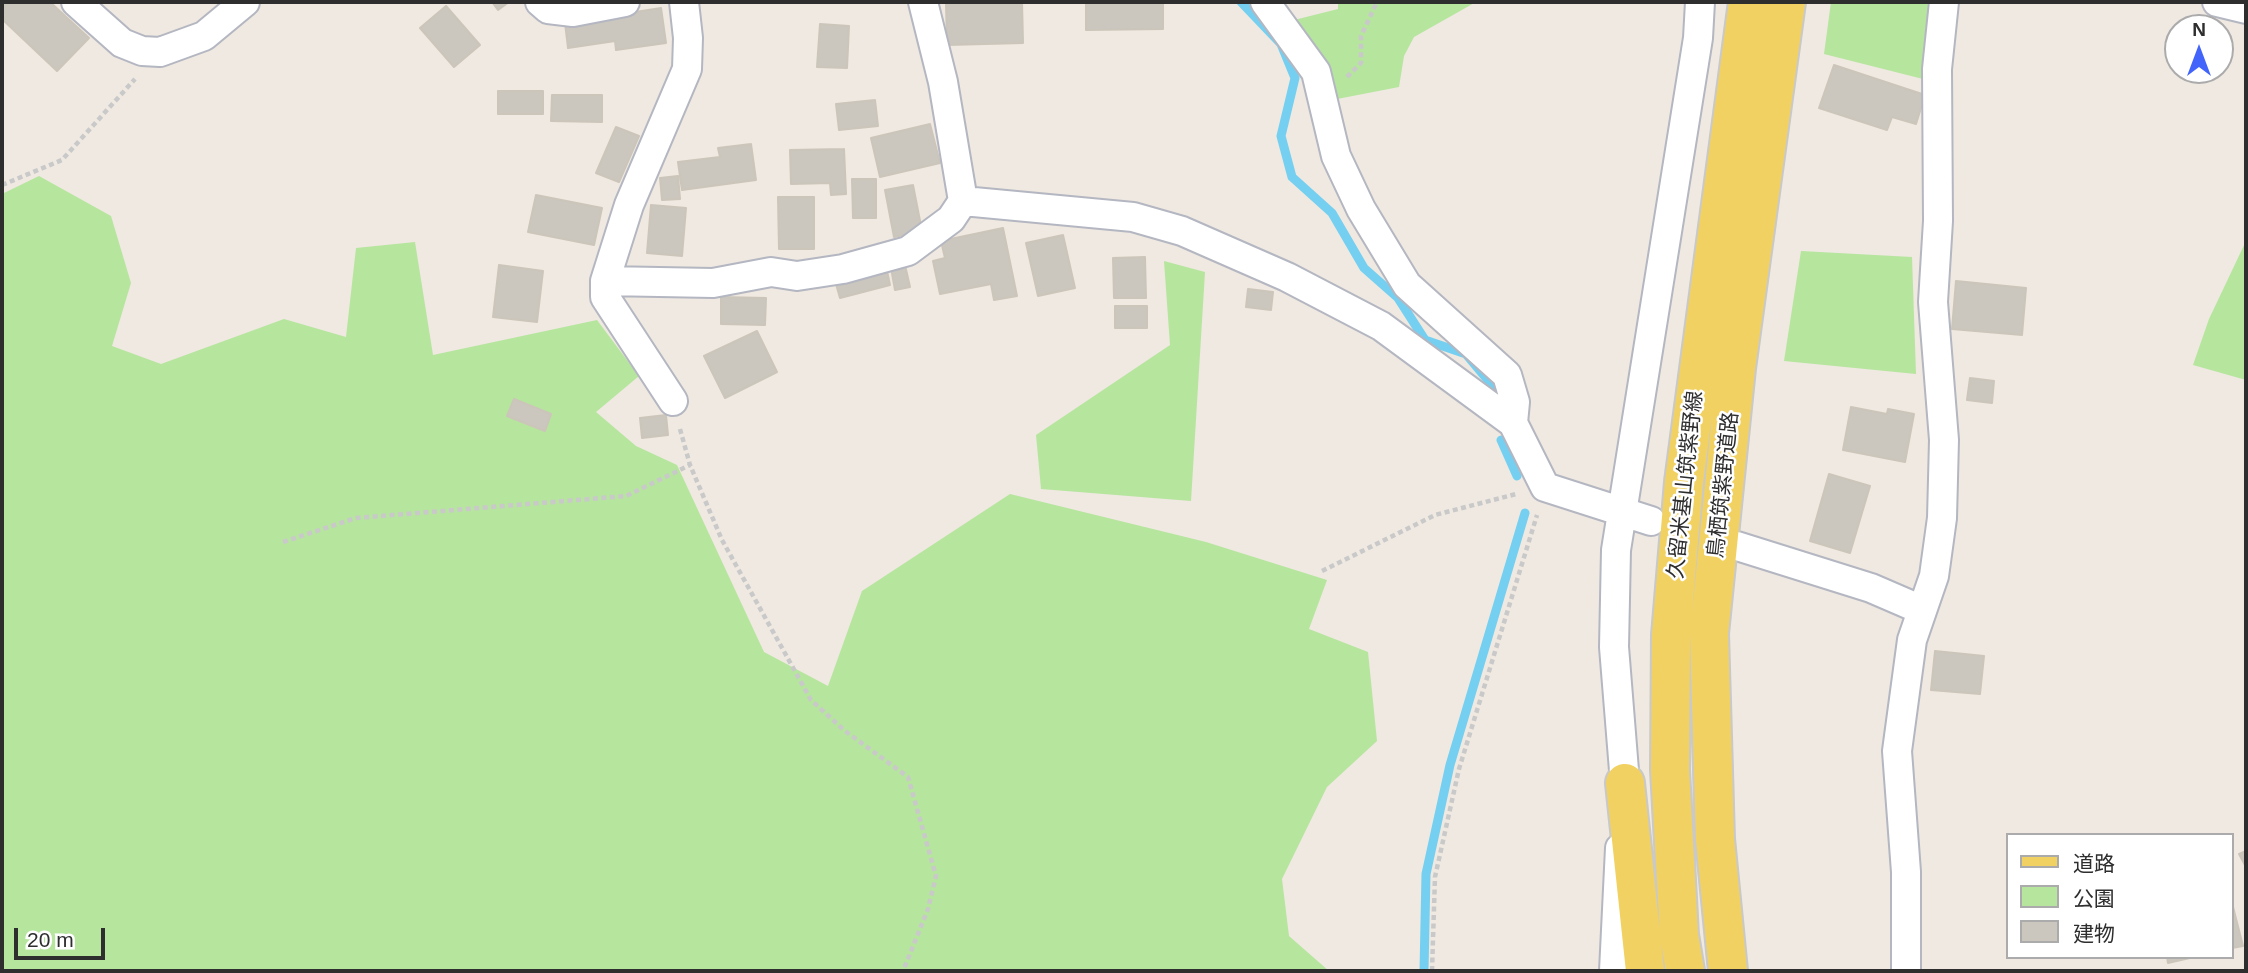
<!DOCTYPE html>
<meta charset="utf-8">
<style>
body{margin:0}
#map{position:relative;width:2248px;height:973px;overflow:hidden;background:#efe9e1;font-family:Helvetica,"Noto Sans JP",sans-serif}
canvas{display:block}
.frame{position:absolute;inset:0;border:4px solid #2e2e2e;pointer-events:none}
.legend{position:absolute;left:2006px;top:833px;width:228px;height:126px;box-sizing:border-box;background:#fff;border:2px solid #ababab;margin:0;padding:9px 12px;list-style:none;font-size:21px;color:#2e2e2e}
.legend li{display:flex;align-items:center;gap:14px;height:35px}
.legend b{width:35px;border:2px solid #ababab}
.north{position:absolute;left:2164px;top:14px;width:70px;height:70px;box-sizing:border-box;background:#fff;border:2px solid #ababab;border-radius:50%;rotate:0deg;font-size:19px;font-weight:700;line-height:28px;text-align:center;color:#2e2e2e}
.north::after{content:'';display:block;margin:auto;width:24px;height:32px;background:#4264fb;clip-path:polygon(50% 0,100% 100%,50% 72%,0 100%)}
.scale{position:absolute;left:14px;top:928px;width:91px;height:32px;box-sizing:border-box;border:4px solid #2e2e2e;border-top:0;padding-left:9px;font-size:21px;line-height:24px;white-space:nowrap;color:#2e2e2e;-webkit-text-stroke:5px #fff;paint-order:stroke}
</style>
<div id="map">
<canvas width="2248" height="973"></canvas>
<div class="frame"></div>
<ul class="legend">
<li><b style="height:9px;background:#f2d163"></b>道路</li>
<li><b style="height:19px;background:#b6e59e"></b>公園</li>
<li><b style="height:19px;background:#cbc7bf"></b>建物</li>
</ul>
<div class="north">N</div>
<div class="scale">20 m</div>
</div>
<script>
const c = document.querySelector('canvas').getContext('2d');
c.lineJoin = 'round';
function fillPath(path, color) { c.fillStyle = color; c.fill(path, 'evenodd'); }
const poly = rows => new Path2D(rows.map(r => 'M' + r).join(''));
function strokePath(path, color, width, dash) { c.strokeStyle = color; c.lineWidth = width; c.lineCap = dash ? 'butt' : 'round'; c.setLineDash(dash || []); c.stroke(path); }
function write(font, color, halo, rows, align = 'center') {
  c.font = font + ' Helvetica,"Noto Sans JP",sans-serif'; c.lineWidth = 5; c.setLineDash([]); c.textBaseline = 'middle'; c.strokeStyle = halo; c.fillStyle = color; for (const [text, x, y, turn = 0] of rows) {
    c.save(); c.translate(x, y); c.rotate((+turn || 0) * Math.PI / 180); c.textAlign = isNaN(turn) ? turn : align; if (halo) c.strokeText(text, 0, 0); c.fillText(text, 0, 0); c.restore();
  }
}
fillPath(poly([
 [1338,2,1476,2,1414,37,1404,56,1399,87,1332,100,1294,20,1338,9],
 [1831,2,1928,2,1927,80,1824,54],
 [39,176,111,216,131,283,112,346,161,364,284,319,346,337,356,248,415,242,433,355,597,320,639,376,596,412,636,446,677,465,764,652,828,686,862,591,1010,494,1206,542,1327,580,1309,629,1368,652,1377,741,1327,787,1282,879,1289,936,1329,971,2,971,2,194],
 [2246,241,2246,380,2193,365,2209,319],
 [1801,251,1912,257,1916,374,1784,361],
 [1164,261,1205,272,1191,501,1041,489,1036,435,1170,345]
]), '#b6e59e');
strokePath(poly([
 [1241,2,1281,44,1295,78,1281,136,1292,177,1332,213,1364,268,1398,298,1425,340,1466,354,1498,392],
 [1501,440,1517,476],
 [1424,971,1426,874,1450,765,1525,513]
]), '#75cff0', 9);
const building = poly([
 [5,2,50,2,89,38,57,71,2,19,5,2],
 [492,2,509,2,498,10,492,2],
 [946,2,1022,2,1023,43,947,45,946,2],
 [1086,2,1163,2,1163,29,1086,30,1086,2],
 [446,6,480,45,454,67,420,28,446,6],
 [661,8,666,43,616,50,615,41,568,48,565,23,661,8],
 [820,24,849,26,847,68,817,67,820,24],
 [1834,65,1925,95,1916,124,1892,117,1887,130,1819,108,1834,65],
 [498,91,543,91,543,114,498,114,498,91],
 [552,95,602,95,602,122,551,121,552,95],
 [875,100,878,126,839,130,836,104,875,100],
 [930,124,940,163,880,177,871,138,930,124],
 [616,127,639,136,619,182,596,173,616,127],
 [751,144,756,180,682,190,678,162,720,157,718,148,751,144],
 [844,149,846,194,831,195,830,183,791,184,790,150,844,149],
 [678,176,680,199,662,200,660,178,678,176],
 [852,179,876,179,876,218,853,218,852,179],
 [913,185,922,231,894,237,885,190,913,185],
 [536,195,602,208,594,245,528,232,536,195],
 [778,197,814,197,814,249,779,249,778,197],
 [651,205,686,208,682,256,647,253,651,205],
 [1003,228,1017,296,994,300,991,284,940,294,933,261,945,258,941,241,1003,228],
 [1063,235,1075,288,1038,296,1026,243,1063,235],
 [1145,257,1146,298,1114,298,1113,258,1145,257],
 [499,265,543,271,537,322,493,317,499,265],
 [905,265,910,287,895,290,891,268,905,265],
 [887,271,890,285,840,298,836,284,887,271],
 [1956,281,2026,288,2022,335,1952,329,1956,281],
 [1248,289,1273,292,1271,310,1246,307,1248,289],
 [721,297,766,298,765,325,721,324,721,297],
 [1115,306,1147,306,1147,328,1115,328,1115,306],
 [757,331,777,372,725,398,704,356,757,331],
 [1970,378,1994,381,1992,403,1967,400,1970,378],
 [514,399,551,414,545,431,507,416,514,399],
 [1851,407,1887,414,1888,409,1914,414,1905,462,1843,450,1851,407],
 [666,415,668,435,642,438,640,418,666,415],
 [1829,474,1870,486,1850,553,1810,541,1829,474],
 [1935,651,1984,656,1980,694,1931,690,1935,651],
 [2246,851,2246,867,2239,854,2246,851],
 [2232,903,2243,946,2232,948,2232,903],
 [2167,957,2194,957,2168,963,2167,957]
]);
fillPath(building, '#cbc7bf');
strokePath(building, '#cbc5ba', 2);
const minor = poly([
 [76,2,122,43,142,51,160,52,204,36,245,2],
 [540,2,548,9,573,12,625,2],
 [1265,2,1316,72,1336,156,1361,209,1407,285,1507,375,1515,402,1513,423,1545,487,1651,521],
 [2217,2,2246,9],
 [963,201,1133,217,1182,231,1287,277,1381,326,1513,423],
 [605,281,713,283,771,272,797,276,843,269,908,251,951,219,963,201,943,82,923,2],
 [673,401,605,297,605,281,629,205,687,69,688,38,684,2],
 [1737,546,1871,588,1922,610],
 [1624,801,1625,783,1614,647,1616,550,1698,38,1700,2],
 [1614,971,1620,848],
 [1906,971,1906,872,1897,751,1912,640,1934,576,1942,518,1944,440,1933,302,1938,221,1937,69,1944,2]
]);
const primary = poly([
 [1625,783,1645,971],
 [1685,971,1679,935,1670,770,1671,635,1684,482,1748,2],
 [1728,971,1715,839,1709,633,1736,368,1786,2]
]);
strokePath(minor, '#b4b7c1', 32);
strokePath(primary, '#c9c9c9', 42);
strokePath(poly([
 [1347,77,1361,63,1361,36,1377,2],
 [2,185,62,160,135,79],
 [680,429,690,465,722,540,811,700,845,731,908,777,936,876,928,909,903,971],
 [283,542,356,518,626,496,690,465],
 [1322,571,1435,515,1516,494],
 [1432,971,1435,877,1459,769,1537,515]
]), '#c9c9c9', 4.5, [5, 3.5]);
strokePath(minor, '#fff', 28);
strokePath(primary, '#f2d163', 38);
write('21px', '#2e2e2e', '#fff', [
 ["久留米基山筑紫野線",1686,485,-84],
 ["鳥栖筑紫野道路",1724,485,-84]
]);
</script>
